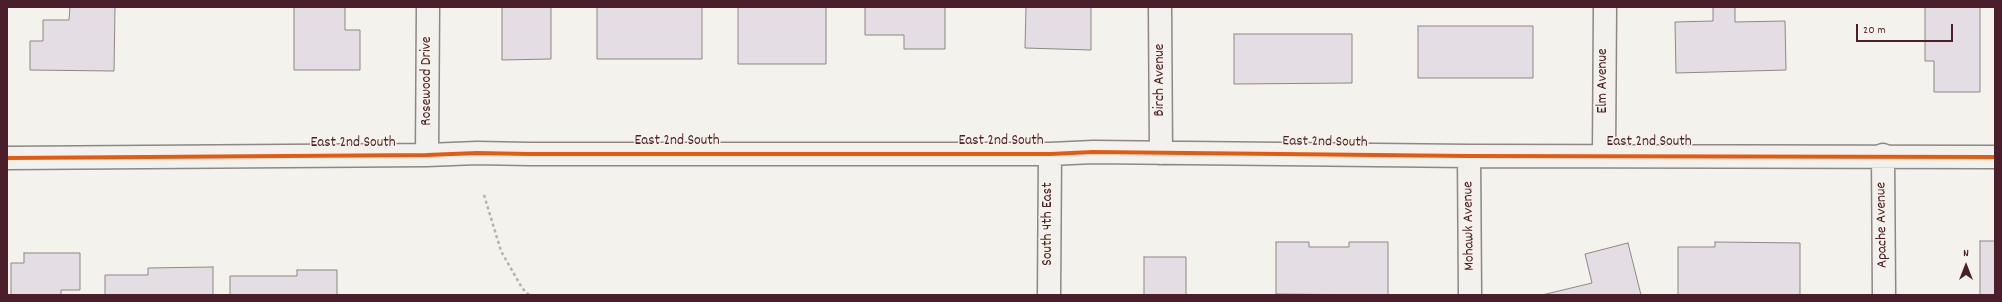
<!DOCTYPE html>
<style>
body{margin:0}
#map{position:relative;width:2002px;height:302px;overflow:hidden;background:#f4f2ec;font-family:Dekko,sans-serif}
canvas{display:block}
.frame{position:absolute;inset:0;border:8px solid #4a1f2b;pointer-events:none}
.north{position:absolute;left:1946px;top:246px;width:40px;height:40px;-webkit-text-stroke:3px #f7f3e8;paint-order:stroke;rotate:0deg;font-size:11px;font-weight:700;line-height:16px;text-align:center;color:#4a1f2b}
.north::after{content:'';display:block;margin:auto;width:14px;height:18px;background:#4a1f2b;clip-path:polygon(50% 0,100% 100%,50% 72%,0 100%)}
.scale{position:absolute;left:1856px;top:24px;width:97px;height:18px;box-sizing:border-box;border:2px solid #4a1f2b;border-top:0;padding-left:5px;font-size:12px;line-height:14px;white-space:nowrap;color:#4a1f2b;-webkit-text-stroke:3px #f7f3e8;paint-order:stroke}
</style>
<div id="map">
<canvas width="2002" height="302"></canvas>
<div class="frame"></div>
<div class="north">N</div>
<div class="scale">20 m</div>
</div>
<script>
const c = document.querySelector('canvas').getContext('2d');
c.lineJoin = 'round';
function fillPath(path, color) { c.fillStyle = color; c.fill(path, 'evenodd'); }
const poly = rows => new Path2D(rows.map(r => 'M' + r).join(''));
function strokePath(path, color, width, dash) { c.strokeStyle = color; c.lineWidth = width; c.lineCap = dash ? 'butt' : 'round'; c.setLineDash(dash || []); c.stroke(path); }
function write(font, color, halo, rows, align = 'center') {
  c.font = font + ' Dekko,sans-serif'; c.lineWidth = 3; c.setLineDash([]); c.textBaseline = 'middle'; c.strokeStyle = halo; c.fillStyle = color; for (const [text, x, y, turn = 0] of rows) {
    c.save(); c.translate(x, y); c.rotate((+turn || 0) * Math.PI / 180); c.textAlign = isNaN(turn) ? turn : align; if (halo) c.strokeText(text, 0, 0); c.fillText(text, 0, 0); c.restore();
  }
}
const building = poly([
 [70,7,115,7,114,71,30,70,30,41,43,41,43,20,69,20,70,7],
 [294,7,345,7,345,30,360,30,360,70,294,70,294,7],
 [502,7,551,7,551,59,502,60,502,7],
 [597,7,702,7,702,59,597,59,597,7],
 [738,7,826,7,826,64,738,64,738,7],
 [865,7,945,7,945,49,904,49,904,35,865,35,865,7],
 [1026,7,1091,7,1091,50,1025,48,1026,7],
 [1713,7,1735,7,1735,22,1785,21,1786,70,1676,73,1675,22,1713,21,1713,7],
 [1925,7,1980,7,1980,92,1934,92,1934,61,1925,61,1925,7],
 [1418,26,1533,26,1533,78,1418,78,1418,26],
 [1234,34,1352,34,1352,83,1234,84,1234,34],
 [1980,241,1995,241,1995,295,1980,295,1980,241],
 [1276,242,1309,242,1309,247,1349,247,1349,242,1388,242,1388,295,1276,294,1276,242],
 [1715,242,1800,243,1800,295,1678,295,1678,247,1715,247,1715,242],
 [1628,243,1641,295,1542,295,1592,283,1585,254,1628,243],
 [24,253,80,253,80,290,61,290,61,295,11,295,11,263,24,263,24,253],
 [1144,257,1186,257,1186,295,1144,295,1144,257],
 [213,267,213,295,105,295,105,275,148,275,148,268,213,267],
 [297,270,337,270,337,295,230,295,230,276,297,276,297,270]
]);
fillPath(building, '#e4dee4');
strokePath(building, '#8f8685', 1);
const minor = poly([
 [1160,7,1161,153],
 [427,155,428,7],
 [1604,155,1605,7],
 [1883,155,1884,295],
 [1469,156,1470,295],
 [7,158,427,155,477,153,529,154,1050,154,1093,152,1469,156,1995,157],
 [1049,295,1050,154]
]);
strokePath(minor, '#8f8685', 25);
strokePath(poly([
 [484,195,501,251,522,288,529,295]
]), '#b6b0ae', 2.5, [3, 3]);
strokePath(minor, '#f2f1ed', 22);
strokePath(poly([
 [7,158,427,155,477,153,529,154,1050,154,1093,152,1469,156,1995,157]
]), '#e8590c', 4);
write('15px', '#4a1f2b', '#f7f3e8', [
 ["Birch Avenue",1161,80,-90],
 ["Rosewood Drive",428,81,-90],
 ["Elm Avenue",1604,81,-90],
 ["East 2nd South",677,142],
 ["East 2nd South",1001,142],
 ["East 2nd South",1325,143,1],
 ["East 2nd South",1649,143],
 ["East 2nd South",353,144],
 ["South 4th East",1049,224,-90],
 ["Apache Avenue",1883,225,-91],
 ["Mohawk Avenue",1470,226,-91]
]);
</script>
